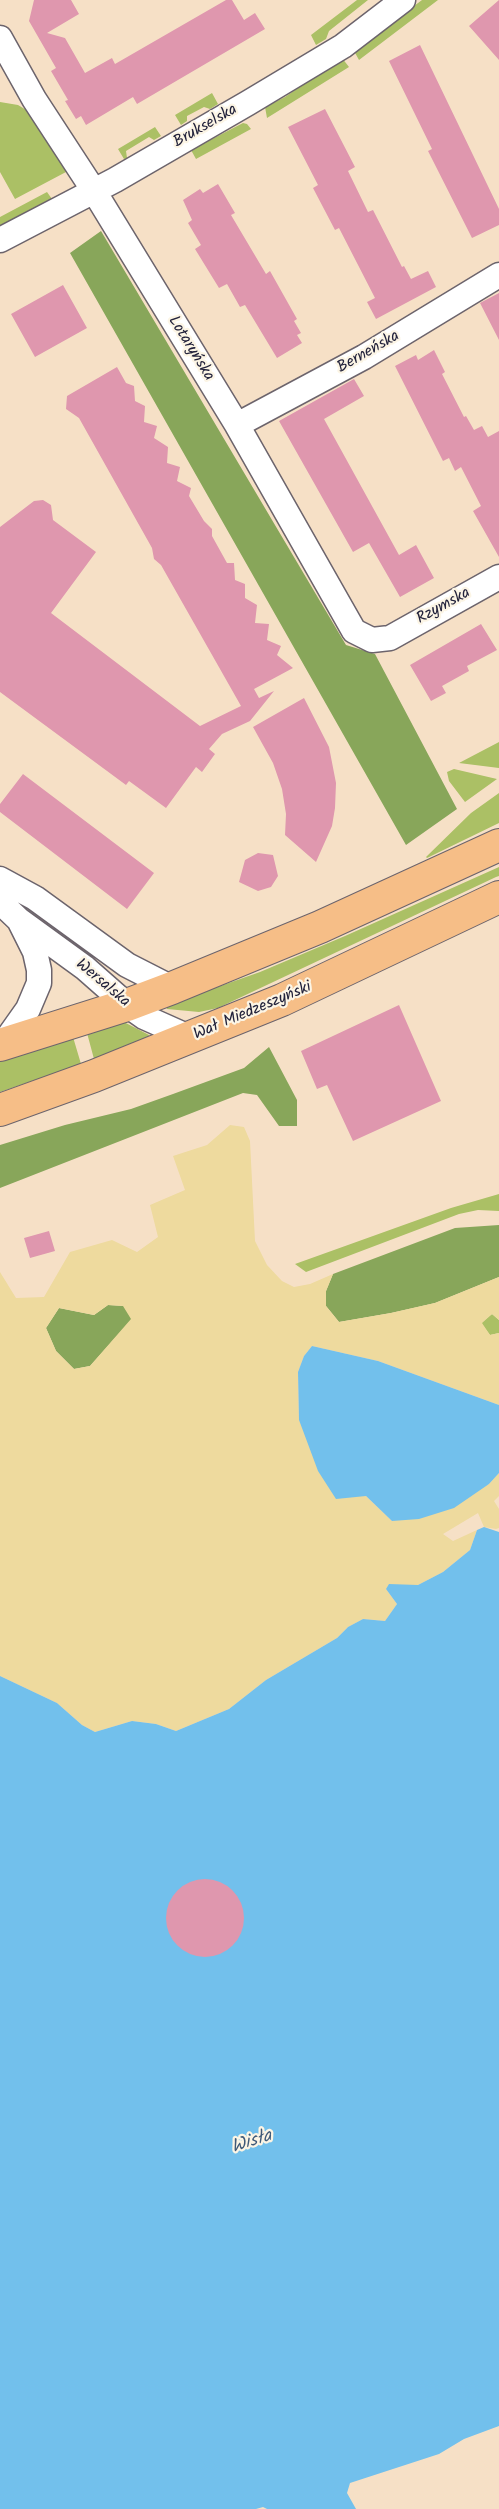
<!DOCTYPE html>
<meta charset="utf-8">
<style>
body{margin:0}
canvas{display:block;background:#f6e0c6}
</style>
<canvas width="499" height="2509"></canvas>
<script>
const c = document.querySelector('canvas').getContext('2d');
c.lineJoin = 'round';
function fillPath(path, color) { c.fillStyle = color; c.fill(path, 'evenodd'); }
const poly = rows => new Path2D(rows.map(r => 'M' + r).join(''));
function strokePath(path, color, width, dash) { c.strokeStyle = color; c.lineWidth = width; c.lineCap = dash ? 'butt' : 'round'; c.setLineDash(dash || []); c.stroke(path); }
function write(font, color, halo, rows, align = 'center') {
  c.font = font + ' Kalam,sans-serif'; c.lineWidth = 4.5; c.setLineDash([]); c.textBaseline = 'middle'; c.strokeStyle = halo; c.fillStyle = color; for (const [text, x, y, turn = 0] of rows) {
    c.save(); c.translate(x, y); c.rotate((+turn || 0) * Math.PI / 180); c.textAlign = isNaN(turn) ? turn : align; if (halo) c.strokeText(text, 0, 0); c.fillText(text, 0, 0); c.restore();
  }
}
fillPath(poly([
 [357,0,368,0,329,31,326,39,316,45,311,35],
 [422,0,438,0,359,60,354,51],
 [342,58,349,67,267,118,265,107,285,97],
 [212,93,218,104,210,109,204,107,187,116,187,121,181,125,175,115],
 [0,102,18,105,33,114,64,166,66,172,15,199,0,172],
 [243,123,247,124,251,129,196,159,191,150],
 [155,127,161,136,154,140,149,137,126,151,127,158,124,159,118,149],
 [47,192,52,199,0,228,0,217],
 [499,742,499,768,459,763],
 [454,769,497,779,465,802,449,781,447,772],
 [499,793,499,823,427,858,426,857,471,813],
 [499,867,499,876,496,877,218,1008,199,1012,167,1009,166,1006,178,1001,260,972,345,936],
 [122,1021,149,1035,149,1038,94,1059,87,1033],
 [73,1037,81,1064,0,1092,0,1058],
 [499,1194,499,1211,478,1210,459,1214,306,1272,295,1264,451,1208],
 [492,1314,499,1320,499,1333,490,1335,481,1323]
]), '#abc065');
fillPath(poly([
 [101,231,346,645,375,654,457,809,406,845,70,253],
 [269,1047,297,1100,297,1126,279,1126,257,1095,243,1093,0,1188,0,1145,65,1125,131,1109,173,1094,244,1068],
 [499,1225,499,1277,435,1303,391,1313,339,1322,326,1306,326,1291,333,1274,455,1228],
 [108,1305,124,1306,132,1319,90,1366,74,1369,56,1351,46,1328,59,1308,94,1315]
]), '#88a65a');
fillPath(poly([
 [230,1125,244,1127,250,1141,255,1241,267,1265,282,1281,294,1287,310,1284,333,1274,326,1291,326,1306,339,1322,391,1313,435,1303,499,1277,499,1320,492,1314,482,1323,490,1335,499,1333,499,1405,378,1361,312,1346,304,1356,298,1372,299,1420,366,1496,392,1521,489,1484,499,1473,499,1496,494,1501,499,1509,499,1528,496,1529,484,1527,478,1513,443,1534,453,1541,477,1530,470,1550,443,1572,418,1585,386,1589,397,1604,385,1621,363,1619,348,1627,337,1638,266,1680,229,1709,176,1731,156,1724,132,1721,95,1732,82,1725,57,1703,0,1676,0,1272,16,1298,44,1297,70,1252,112,1240,137,1252,158,1237,150,1205,185,1190,173,1156,207,1145],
 [108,1305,123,1306,131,1319,90,1366,74,1369,56,1351,46,1328,59,1308,94,1315]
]), '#eeda9e');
fillPath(poly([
 [312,1346,378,1361,499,1405,499,1473,489,1484,454,1508,419,1519,392,1521,366,1496,336,1499,318,1471,299,1420,298,1372,304,1356],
 [484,1527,499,1532,499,2426,464,2439,439,2454,350,2483,347,2493,356,2509,267,2509,263,2507,256,2509,0,2509,0,1676,57,1703,82,1725,95,1732,132,1721,156,1724,176,1731,229,1709,266,1680,337,1638,348,1627,363,1619,385,1621,397,1604,386,1589,389,1584,418,1585,443,1572,470,1550,477,1530]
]), '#72c0ec');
fillPath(poly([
 [34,0,71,0,79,14,47,33,65,38,85,73,112,58,115,64,226,0,232,0,244,20,255,13,265,29,137,104,133,97,86,125,81,116,76,119,65,101,68,100,51,71,56,68,29,21],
 [499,0,499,60,469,26],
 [420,45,499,209,499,225,472,238,428,151,432,149,389,61],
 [325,109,355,167,348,171,368,212,373,210,402,267,404,266,411,279,428,271,436,287,376,319,367,302,375,298,339,228,335,230,313,188,318,185,288,127],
 [218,184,235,213,231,215,266,274,270,271,297,319,294,321,301,333,297,335,302,343,277,358,245,305,240,307,227,284,219,288,195,249,201,245,188,223,192,220,183,200,200,189,203,193],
 [63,285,87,328,35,357,11,314],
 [499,293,499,340,480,303],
 [434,350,445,372,442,374,464,417,466,416,474,430,482,426,488,437,499,431,499,557,473,511,481,506,461,467,455,471,449,458,443,461,395,366,416,355,418,360],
 [117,367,126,383,134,386,135,401,145,406,144,422,157,426,154,438,168,447,167,463,180,467,177,481,191,488,189,496,204,521,212,529,212,536,227,563,234,563,235,580,245,584,245,598,257,605,255,623,269,624,267,640,281,646,277,655,293,668,254,689,259,698,274,691,250,721,222,734,209,749,215,754,202,772,196,767,166,808,129,781,126,785,0,692,0,527,34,501,43,500,51,505,53,520,96,552,51,613,200,726,241,706,161,565,154,559,152,548,79,418,66,409,67,396],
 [354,379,364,396,324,419,399,555,416,545,434,578,400,597,369,543,353,552,279,421],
 [481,624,497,650,467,666,469,671,442,686,446,693,431,701,410,665],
 [304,698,329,747,336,783,335,808,332,826,316,862,285,835,286,814,282,789,273,763,253,727],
 [23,774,154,873,127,909,0,812,0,804],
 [258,853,273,855,278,876,271,887,258,891,239,882,245,860],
 [399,1005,441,1101,353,1141,327,1085,317,1089,301,1051],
 [49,1231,55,1251,30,1258,24,1238],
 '166 1918a39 39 0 1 1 78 0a39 39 0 1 1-78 0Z'
]), '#df97ae');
const minor = poly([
 [0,38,34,99,94,191,237,425,354,631,372,640,390,638,499,577],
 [0,240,115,180,248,103,343,46,403,0],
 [237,425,364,357,499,275],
 [0,879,35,898,127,965,172,988],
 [0,902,19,920,85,968,127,1005,144,1017,191,1038],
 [4,1043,28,1009,39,983,39,970,35,952,20,922]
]);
const major = poly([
 [0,1045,127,1005,172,988,320,927,499,845],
 [0,1110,94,1076,282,1000,499,897]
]);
strokePath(minor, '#6c646c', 27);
strokePath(major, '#6c646c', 34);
strokePath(minor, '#fff', 24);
strokePath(major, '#f6be87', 32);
write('16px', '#22223b', '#fcf5e5', [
 ["Brukselska",206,127,-30],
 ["Lotaryńska",190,349,58],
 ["Berneńska",369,353,-30],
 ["Rzymska",444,607,-29],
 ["Wersalska",102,984,40],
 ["Wał Miedzeszyński",253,1012,-23]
]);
write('italic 18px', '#3e5979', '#fcf5e5', [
 ["Wisła",252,2143,-18]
]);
</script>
